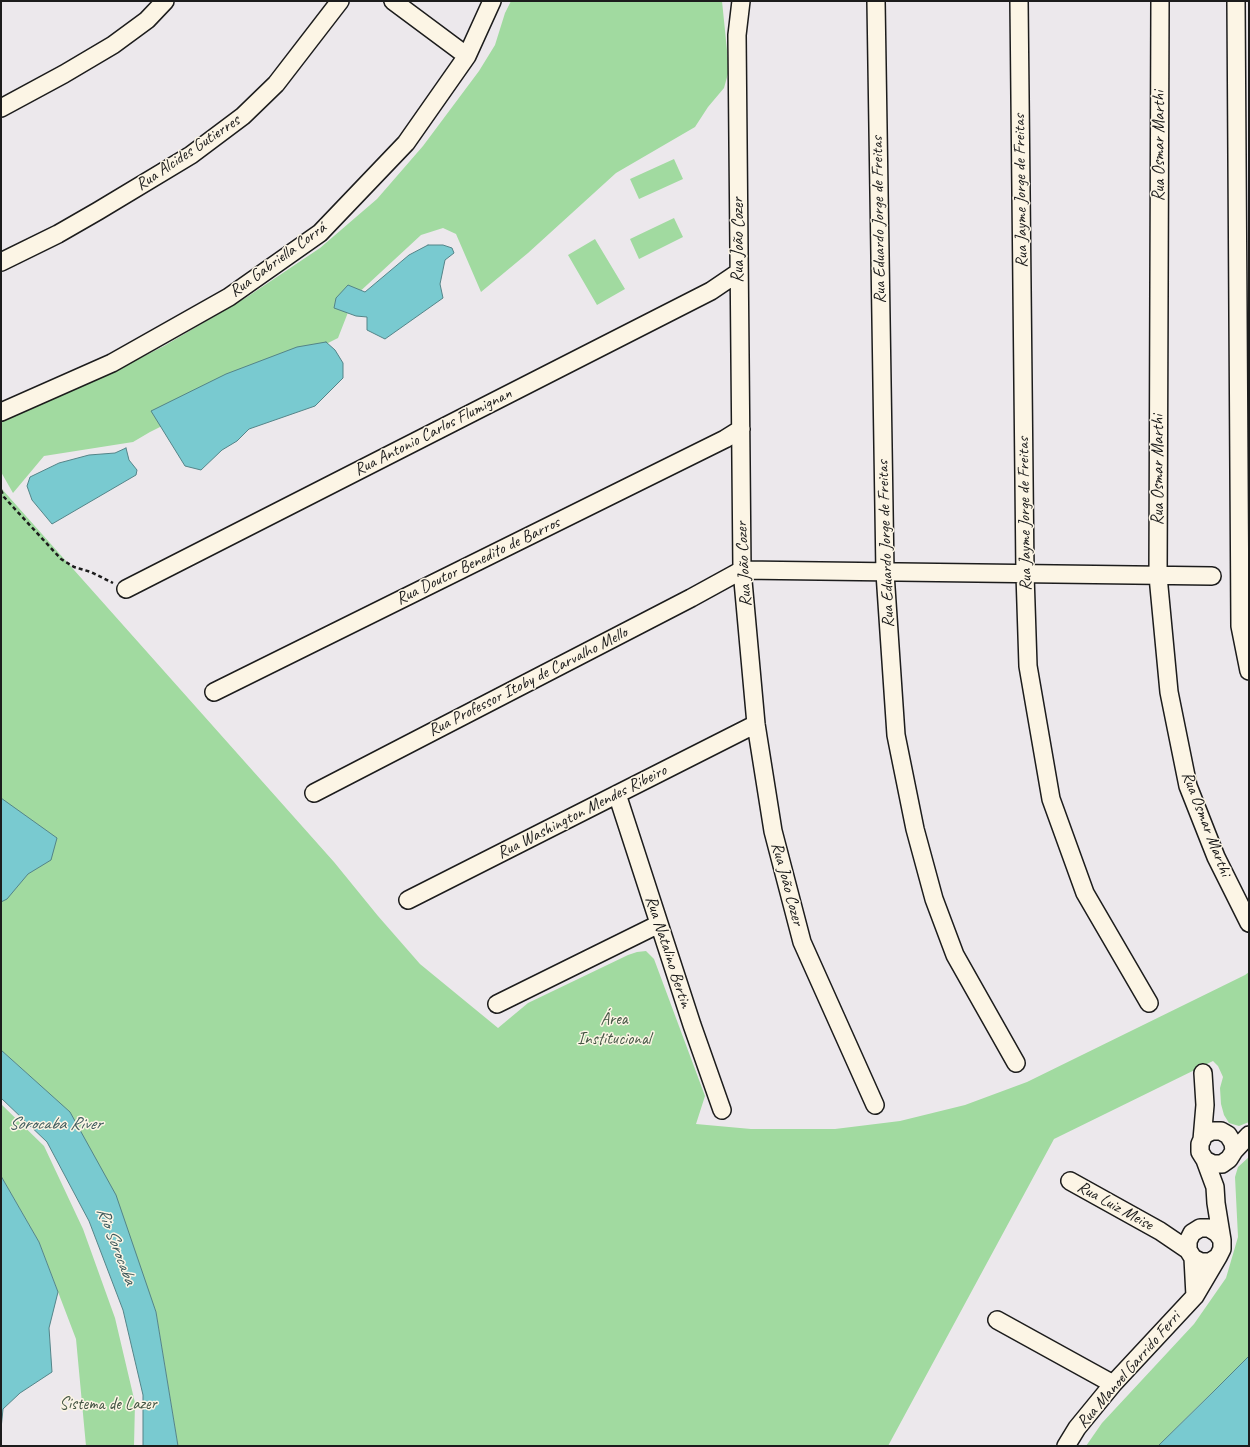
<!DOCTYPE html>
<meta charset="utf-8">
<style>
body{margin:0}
#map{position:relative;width:1250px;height:1447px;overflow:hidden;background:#ece8ec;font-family:Caveat,sans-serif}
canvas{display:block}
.frame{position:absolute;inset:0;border:2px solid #1c1c1c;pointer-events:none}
</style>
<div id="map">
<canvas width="1250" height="1447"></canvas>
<div class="frame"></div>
</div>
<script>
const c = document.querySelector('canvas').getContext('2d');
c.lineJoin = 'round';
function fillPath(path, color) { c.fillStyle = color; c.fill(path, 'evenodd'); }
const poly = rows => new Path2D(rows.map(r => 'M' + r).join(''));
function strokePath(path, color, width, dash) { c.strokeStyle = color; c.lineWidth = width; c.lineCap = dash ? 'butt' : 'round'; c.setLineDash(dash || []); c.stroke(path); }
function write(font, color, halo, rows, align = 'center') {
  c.font = font + ' Caveat,sans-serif'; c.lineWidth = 3; c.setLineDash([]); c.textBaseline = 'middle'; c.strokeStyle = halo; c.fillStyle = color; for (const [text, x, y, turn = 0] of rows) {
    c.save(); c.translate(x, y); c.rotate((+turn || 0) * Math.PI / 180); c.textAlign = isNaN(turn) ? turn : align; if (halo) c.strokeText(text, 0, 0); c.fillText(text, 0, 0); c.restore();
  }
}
fillPath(poly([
 [511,1,722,1,729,70,724,88,708,107,695,127,616,173,528,253,481,292,456,234,443,228,421,235,354,297,338,338,150,432,133,442,44,456,13,493,1,472,1,419,101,378,164,346,247,297,320,248,377,199,423,146,479,71,495,45,505,13],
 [674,159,683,179,639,199,630,179],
 [674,218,683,237,639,259,630,239],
 [595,239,625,289,597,305,568,255],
 [1,488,334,862,378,916,420,964,498,1028,528,1003,628,955,637,952,646,951,654,959,705,1096,696,1124,751,1129,835,1129,900,1121,965,1105,1027,1082,1245,975,1249,972,1249,1122,1239,1126,1229,1123,1224,1115,1221,1104,1220,1088,1223,1077,1218,1066,1213,1061,1054,1139,888,1446,178,1446,156,1312,70,1113,1,1050],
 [1,1104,44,1146,83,1229,115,1318,135,1403,134,1446,86,1446,76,1339,39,1242,1,1176],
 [1249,1157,1249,1356,1158,1446,1086,1446,1102,1423,1194,1324,1226,1278,1238,1237,1235,1177,1238,1167]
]), '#a1daa0');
const water = poly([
 [428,245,443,245,452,248,454,253,445,260,440,284,443,298,385,339,367,330,367,317,356,316,334,308,336,298,348,285,365,292,409,255,428,245],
 [326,342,335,350,343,363,343,378,315,406,249,429,237,441,222,450,201,470,185,466,151,411,226,374,297,347,326,342],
 [126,448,129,460,137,470,136,475,52,524,32,500,27,486,30,477,59,463,89,455,115,453,126,448],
 [1,798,57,838,51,860,28,874,7,899,1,902,1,798],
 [1,1050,70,1112,116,1195,156,1312,178,1446,143,1446,143,1395,123,1310,89,1221,47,1142,1,1098,1,1050],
 [1,1176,39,1242,58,1292,49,1328,52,1372,20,1393,3,1409,1,1429,1,1176],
 [1249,1356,1249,1446,1158,1446,1215,1390,1249,1356]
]);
fillPath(water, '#79cad0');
strokePath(water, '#548488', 1);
const minor = poly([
 [393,1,467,56],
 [741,1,737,35,742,570,756,724,773,831,802,942,875,1105],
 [876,1,885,573,896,735,915,829,934,899,955,955,1016,1063],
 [1019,1,1025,574,1028,666,1051,799,1085,893,1149,1003],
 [1160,1,1158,576,1169,692,1188,786,1216,857,1249,923],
 [1236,1,1240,626,1249,671],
 [1,108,64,74,113,45,147,20,165,1],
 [1,262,58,234,98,211,191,155,243,116,276,84,340,1],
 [1,412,112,363,229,297,320,233,406,143,467,56,492,1],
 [126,589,711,291,739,272],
 [214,692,725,439,741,429],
 [314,793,691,598,742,570,1212,576],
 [617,794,692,1025,722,1110],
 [408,900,756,724],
 [497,1004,659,924],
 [1202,1140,1205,1105,1203,1073],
 [1234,1151,1249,1135],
 [1205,1160,1213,1164,1222,1164,1229,1159,1234,1151,1233,1143,1228,1135,1221,1131,1212,1131,1204,1135,1200,1144,1200,1152,1205,1160,1215,1187,1216,1203,1222,1240],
 [1070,1181,1160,1231,1188,1250],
 [1193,1258,1201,1262,1210,1262,1218,1257,1222,1249,1222,1240,1217,1233,1209,1228,1200,1228,1192,1233,1188,1241,1188,1250,1193,1258,1195,1296],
 [997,1320,1113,1384],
 [1066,1446,1077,1428,1113,1384,1195,1296,1218,1257]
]);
strokePath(minor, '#1c1c1c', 20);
strokePath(poly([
 [1,490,4,497,14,508,61,559,74,567,91,572,113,583]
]), '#1c1c1c', 2.5, [4, 3]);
strokePath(minor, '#fcf5e5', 17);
write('17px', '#1c1c1c', '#fcf5e5', [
 ["Rua Osmar Marthi",1160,146,-90],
 ["Rua Alcides Gutierres",188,153,-34],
 ["Rua Jayme Jorge de Freitas",1021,191,-91],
 ["Rua Eduardo Jorge de Freitas",879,220,-91],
 ["Rua João Cozer",739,240,-90],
 ["Rua Gabriella Corrá",278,260,-36],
 ["Rua Antonio Carlos Flumignan",433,432,-27],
 ["Rua Osmar Marthi",1159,470,-90],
 ["Rua Jayme Jorge de Freitas",1025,514,-91],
 ["Rua Eduardo Jorge de Freitas",886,544,-92],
 ["Rua Doutor Benedito de Barros",478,561,-26],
 ["Rua João Cozer",744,564,-93],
 ["Rua Professor Itoby de Carvalho Mello",528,682,-27],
 ["Rua Washington Mendes Ribeiro",582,812,-27],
 ["Rua Osmar Marthi",1206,824,69],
 ["Rua João Cozer",787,884,75],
 ["Rua Natalino Bertin",668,952,72],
 ["Rua Luiz Meise",1115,1206,29],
 ["Rua Manoel Garrido Ferri",1129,1370,-49]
]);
write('17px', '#454', '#fcf5e5', [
 ["Área",614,1020],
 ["Institucional",614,1040],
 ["Sistema de Lazer",108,1405]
]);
write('italic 18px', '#3d595b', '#fcf5e5', [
 ["Sorocaba River",55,1124],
 ["Rio Sorocaba",116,1246,69]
]);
</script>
